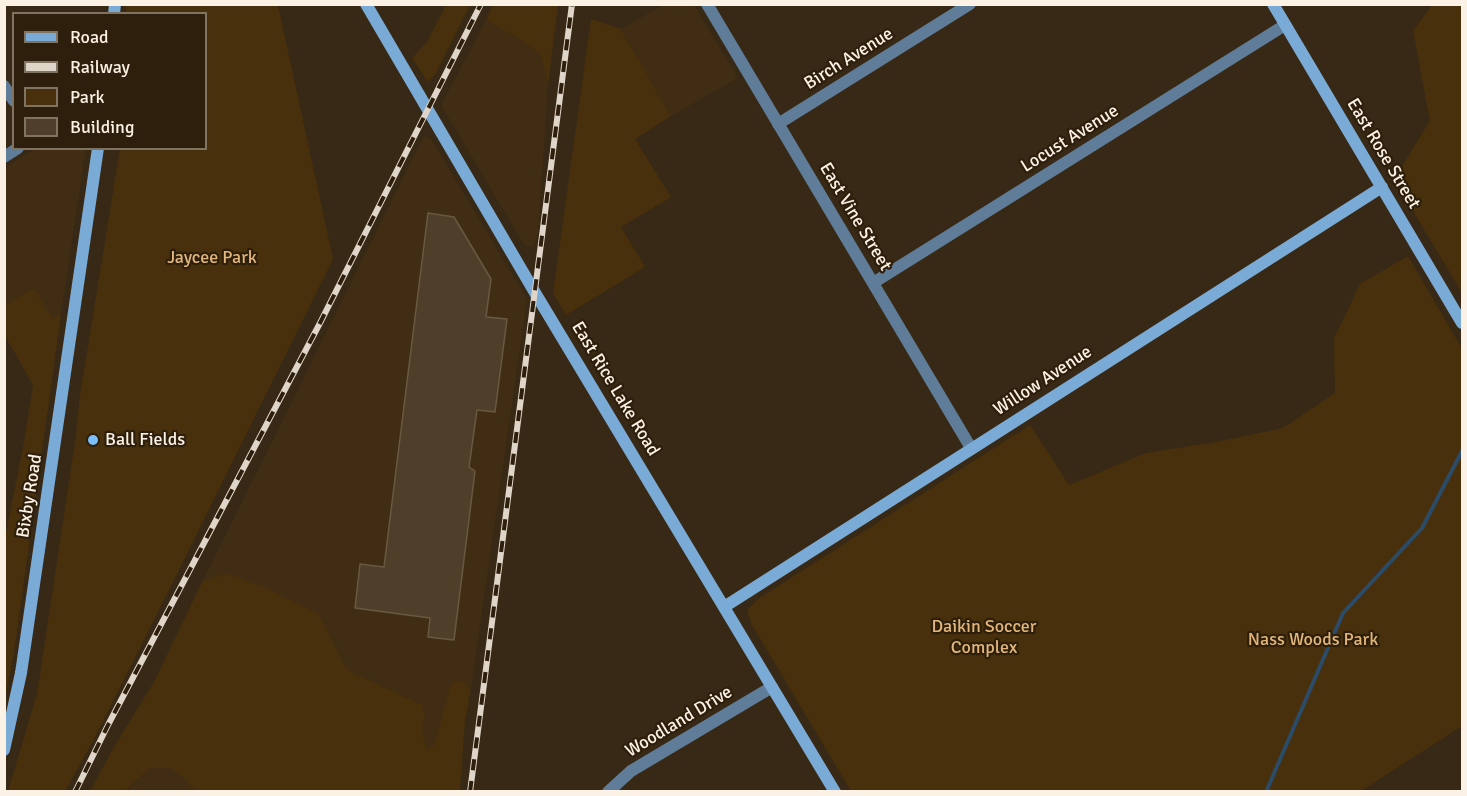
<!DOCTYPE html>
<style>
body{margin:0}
#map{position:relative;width:1467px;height:796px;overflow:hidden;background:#372915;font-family:Signika,sans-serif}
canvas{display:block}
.frame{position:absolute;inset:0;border:6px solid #fbf1e5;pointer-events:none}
.legend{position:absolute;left:12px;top:12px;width:195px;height:138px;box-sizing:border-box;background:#2d1f0b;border:2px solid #7f7362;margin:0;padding:8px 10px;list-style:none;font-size:18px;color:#fbf1e5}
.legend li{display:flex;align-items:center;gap:12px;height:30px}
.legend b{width:30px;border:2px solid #7f7362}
</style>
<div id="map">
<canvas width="1467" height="796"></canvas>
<div class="frame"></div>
<ul class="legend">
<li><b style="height:8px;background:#7aaad6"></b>Road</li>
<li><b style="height:8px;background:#dfd5c8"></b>Railway</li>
<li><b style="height:16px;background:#48300d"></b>Park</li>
<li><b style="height:16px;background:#4f3f2a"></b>Building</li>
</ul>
</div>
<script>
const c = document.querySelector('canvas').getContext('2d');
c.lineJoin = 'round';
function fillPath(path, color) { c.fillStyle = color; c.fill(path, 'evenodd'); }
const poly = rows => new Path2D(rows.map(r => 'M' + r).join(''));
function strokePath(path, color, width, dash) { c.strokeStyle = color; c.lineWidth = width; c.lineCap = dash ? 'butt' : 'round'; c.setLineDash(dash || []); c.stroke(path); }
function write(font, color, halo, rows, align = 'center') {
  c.font = font + ' Signika,sans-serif'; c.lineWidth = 4.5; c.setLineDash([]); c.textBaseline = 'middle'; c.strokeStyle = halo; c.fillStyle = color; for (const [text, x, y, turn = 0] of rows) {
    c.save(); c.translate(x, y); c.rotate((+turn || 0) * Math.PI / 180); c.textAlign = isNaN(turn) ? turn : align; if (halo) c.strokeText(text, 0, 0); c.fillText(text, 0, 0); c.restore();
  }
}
fillPath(poly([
 [663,5,694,5,738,78,671,116,621,29],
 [486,20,524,42,541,55,548,86,538,234,533,247,525,246,441,105],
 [424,136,431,139,527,299,471,689,462,681,451,683,435,742,429,751,422,731,425,715,421,704,353,673,345,667,319,614,225,573,202,582],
 [35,149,86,149,61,314,52,318,33,288,5,305,4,168],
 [150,768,172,768,184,778,195,791,125,792]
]), '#402d13');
fillPath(poly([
 [126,5,278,5,333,259,174,580,92,743,65,791,8,791,37,694,76,435,80,395,120,149,206,148,206,14,126,13],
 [446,5,470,5,436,73,428,82,412,58,427,42],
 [493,5,558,5,548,86,541,55,524,42,486,20],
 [1432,5,1462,5,1462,293,1394,179,1430,121,1413,31],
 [591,19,621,29,671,116,635,139,671,197,621,227,645,267,566,315,553,293],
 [1408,256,1462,349,1462,726,1361,791,851,791,752,625,747,610,758,599,1030,425,1069,485,1146,453,1216,442,1283,428,1335,393,1334,339,1360,284],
 [34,288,52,318,61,314,14,653,5,698,5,538,24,442,33,385,5,336,5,305],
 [225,573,264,587,319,614,345,667,353,673,421,704,425,715,422,731,428,750,435,742,451,683,462,681,471,689,465,720,460,791,195,791,184,778,171,768,150,768,125,791,90,791,114,747,155,680,202,582]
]), '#48300d');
strokePath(poly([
 [1266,792,1343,613,1422,528,1462,451]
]), '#2b4b67', 4);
const building = poly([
 [428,213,454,217,491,279,486,317,507,319,495,412,477,410,469,467,475,471,454,640,428,637,430,618,355,608,360,564,384,567,428,213]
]);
fillPath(building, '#4f3f2a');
strokePath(building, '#695943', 1.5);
strokePath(poly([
 [707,4,971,448],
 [4,86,14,101],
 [778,124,970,4],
 [4,157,18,148],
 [873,283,1285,25],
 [608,792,631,771,772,687]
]), '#5f7c98', 12);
strokePath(poly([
 [366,4,534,291,835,792],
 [1273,4,1462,323],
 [114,14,115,4],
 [724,607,1382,187],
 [4,750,21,673,98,148]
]), '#7aaad6', 12);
const rail = poly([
 [75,792,108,725,320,323,481,4],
 [470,792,572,4]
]);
strokePath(rail, '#dfd5c8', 6);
strokePath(rail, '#2d1f0b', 4, [11]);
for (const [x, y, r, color] of [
 [93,440,6,"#7cbef9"]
]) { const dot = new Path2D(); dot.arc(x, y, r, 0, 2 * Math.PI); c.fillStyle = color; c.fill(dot); strokePath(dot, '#2d1f0b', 2); }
write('18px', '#fbf1e5', '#2d1f0b', [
 ["Birch Avenue",849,59,-32],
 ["Locust Avenue",1070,139,-32],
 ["East Rose Street",1383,154,59],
 ["East Vine Street",855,217,59],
 ["Willow Avenue",1043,381,-33],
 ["East Rice Lake Road",615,389,59],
 ["Bixby Road",30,496,-81],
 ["Woodland Drive",679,722,-31]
]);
write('18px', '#e2b67b', '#2d1f0b', [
 ["Jaycee Park",212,258],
 ["Daikin Soccer",984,627],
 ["Complex",984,648],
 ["Nass Woods Park",1313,640]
]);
write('18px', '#fbf1e5', '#2d1f0b', [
 ["Ball Fields",105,440]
], 'left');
</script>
